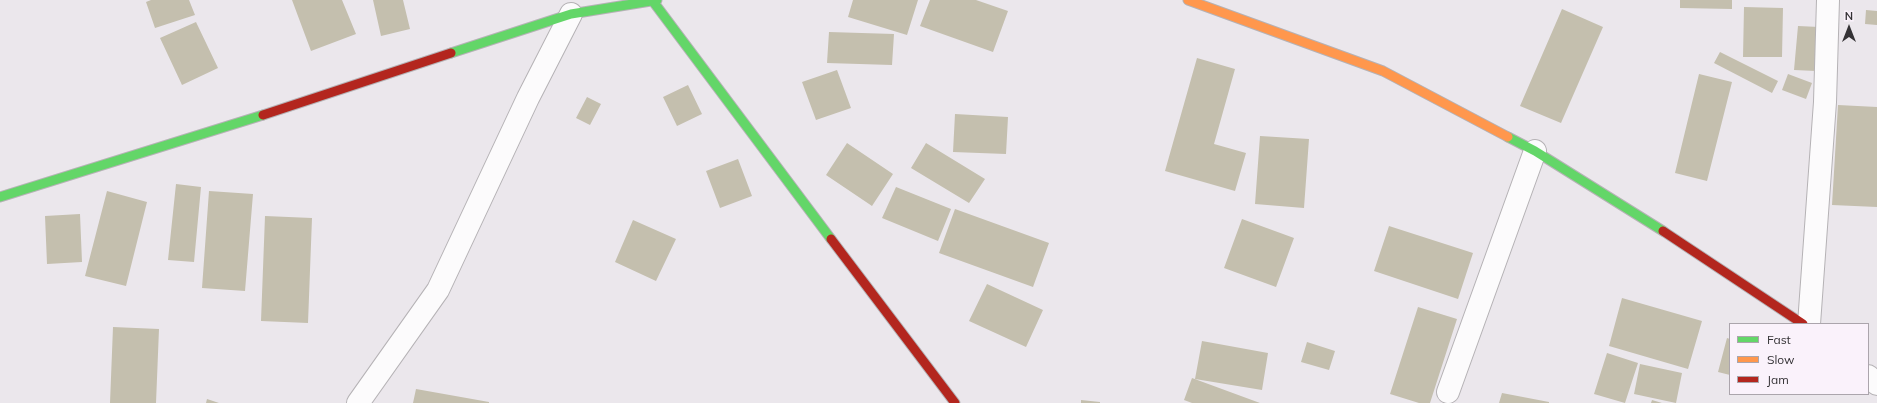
<!DOCTYPE html>
<style>
body{margin:0}
#map{position:relative;width:1877px;height:403px;overflow:hidden;background:#ebe7ec;font-family:Mulish,sans-serif}
canvas{display:block}
.legend{position:absolute;left:1729px;top:323px;width:140px;height:72px;box-sizing:border-box;background:#faf2fb;border:1px solid #aba5ac;margin:0;padding:5px 7px;list-style:none;font-size:12px;color:#343235}
.legend li{display:flex;align-items:center;gap:8px;height:20px}
.legend b{width:20px;border:1px solid #aba5ac}
.north{position:absolute;left:1829px;top:8px;width:40px;height:40px;-webkit-text-stroke:3px #faf2fb;paint-order:stroke;rotate:0deg;font-size:11px;font-weight:700;line-height:16px;text-align:center;color:#343235}
.north::after{content:'';display:block;margin:auto;width:14px;height:18px;background:#343235;clip-path:polygon(50% 0,100% 100%,50% 72%,0 100%)}
</style>
<div id="map">
<canvas width="1877" height="403"></canvas>
<ul class="legend">
<li><b style="height:5px;background:#63d668"></b>Fast</li>
<li><b style="height:5px;background:#ff974d"></b>Slow</li>
<li><b style="height:5px;background:#b3261e"></b>Jam</li>
</ul>
<div class="north">N</div>
</div>
<script>
const c = document.querySelector('canvas').getContext('2d');
c.lineJoin = 'round';
function fillPath(path, color) { c.fillStyle = color; c.fill(path, 'evenodd'); }
const poly = rows => new Path2D(rows.map(r => 'M' + r).join(''));
function strokePath(path, color, width, dash) { c.strokeStyle = color; c.lineWidth = width; c.lineCap = dash ? 'butt' : 'round'; c.setLineDash(dash || []); c.stroke(path); }
fillPath(poly([
 [151,0,189,0,195,15,155,28,146,2],
 [292,0,342,0,356,34,311,51],
 [373,0,403,0,410,29,381,36],
 [853,0,918,0,907,35,848,17],
 [930,0,976,0,1008,11,993,52,920,26],
 [1680,0,1732,0,1732,9,1680,8],
 [1744,7,1783,8,1782,57,1743,57],
 [1562,9,1603,27,1561,123,1520,106],
 [1866,10,1877,11,1877,25,1865,24],
 [196,22,218,68,182,85,160,38],
 [1798,26,1819,27,1816,71,1794,70],
 [829,32,894,34,892,65,827,63],
 [1720,52,1778,81,1772,93,1714,63],
 [1197,58,1235,69,1214,144,1246,153,1235,191,1165,171],
 [837,70,851,108,816,120,802,82],
 [1699,74,1732,82,1707,181,1675,173],
 [1788,74,1812,83,1806,99,1782,90],
 [688,85,702,114,677,126,663,97],
 [587,97,601,104,590,125,576,118],
 [1838,105,1877,107,1877,207,1832,205],
 [955,114,1008,117,1006,154,953,152],
 [1260,136,1309,139,1304,208,1255,204],
 [847,143,893,174,872,206,826,175],
 [926,143,985,179,969,203,911,168],
 [738,159,752,196,720,208,706,171],
 [176,184,201,187,194,262,168,260],
 [896,187,951,209,938,241,882,218],
 [107,191,147,202,126,286,85,276],
 [209,191,253,194,245,291,202,288],
 [955,209,1049,243,1033,287,939,253],
 [80,214,82,262,47,264,45,216],
 [265,216,312,218,308,323,261,321],
 [1242,219,1294,238,1276,287,1224,268],
 [633,220,676,239,656,281,615,262],
 [1389,226,1473,253,1458,299,1374,271],
 [987,284,1043,310,1026,347,969,321],
 [1622,298,1702,321,1688,369,1609,346],
 [1418,307,1457,319,1430,403,1419,403,1390,394],
 [113,327,159,329,156,403,110,403],
 [1727,338,1730,339,1730,375,1718,372],
 [1202,341,1268,353,1262,390,1195,379],
 [1307,342,1335,351,1329,370,1301,362],
 [1607,353,1638,363,1625,403,1594,394],
 [1640,364,1682,373,1676,403,1634,394],
 [1192,378,1260,403,1192,403,1184,400],
 [416,389,489,402,489,403,413,403],
 [1502,393,1549,402,1549,403,1499,403],
 [207,399,219,403,206,403],
 [1081,400,1100,402,1100,403,1081,403],
 [1652,400,1662,403,1651,403]
]), '#c4bfae');
const street = poly([
 [1809,324,1825,102,1828,0],
 [1868,376,1877,384],
 [1448,392,1535,151],
 [358,403,438,290,528,98,571,14]
]);
const fast = poly([
 [652,0,831,239],
 [451,53,571,14,657,0],
 [1508,137,1535,151,1663,231],
 [0,197,263,115]
]);
const slow = poly([
 [1188,0,1383,71,1508,137]
]);
const jam = poly([
 [263,115,451,53],
 [1663,231,1803,324],
 [831,239,955,403]
]);
strokePath(street, '#b5b2b5', 24);
strokePath(fast, '#b5b2b5', 11);
strokePath(slow, '#b5b2b5', 11);
strokePath(jam, '#b5b2b5', 11);
strokePath(street, '#fcfbfc', 22);
strokePath(fast, '#63d668', 9);
strokePath(slow, '#ff974d', 9);
strokePath(jam, '#b3261e', 9);
</script>
